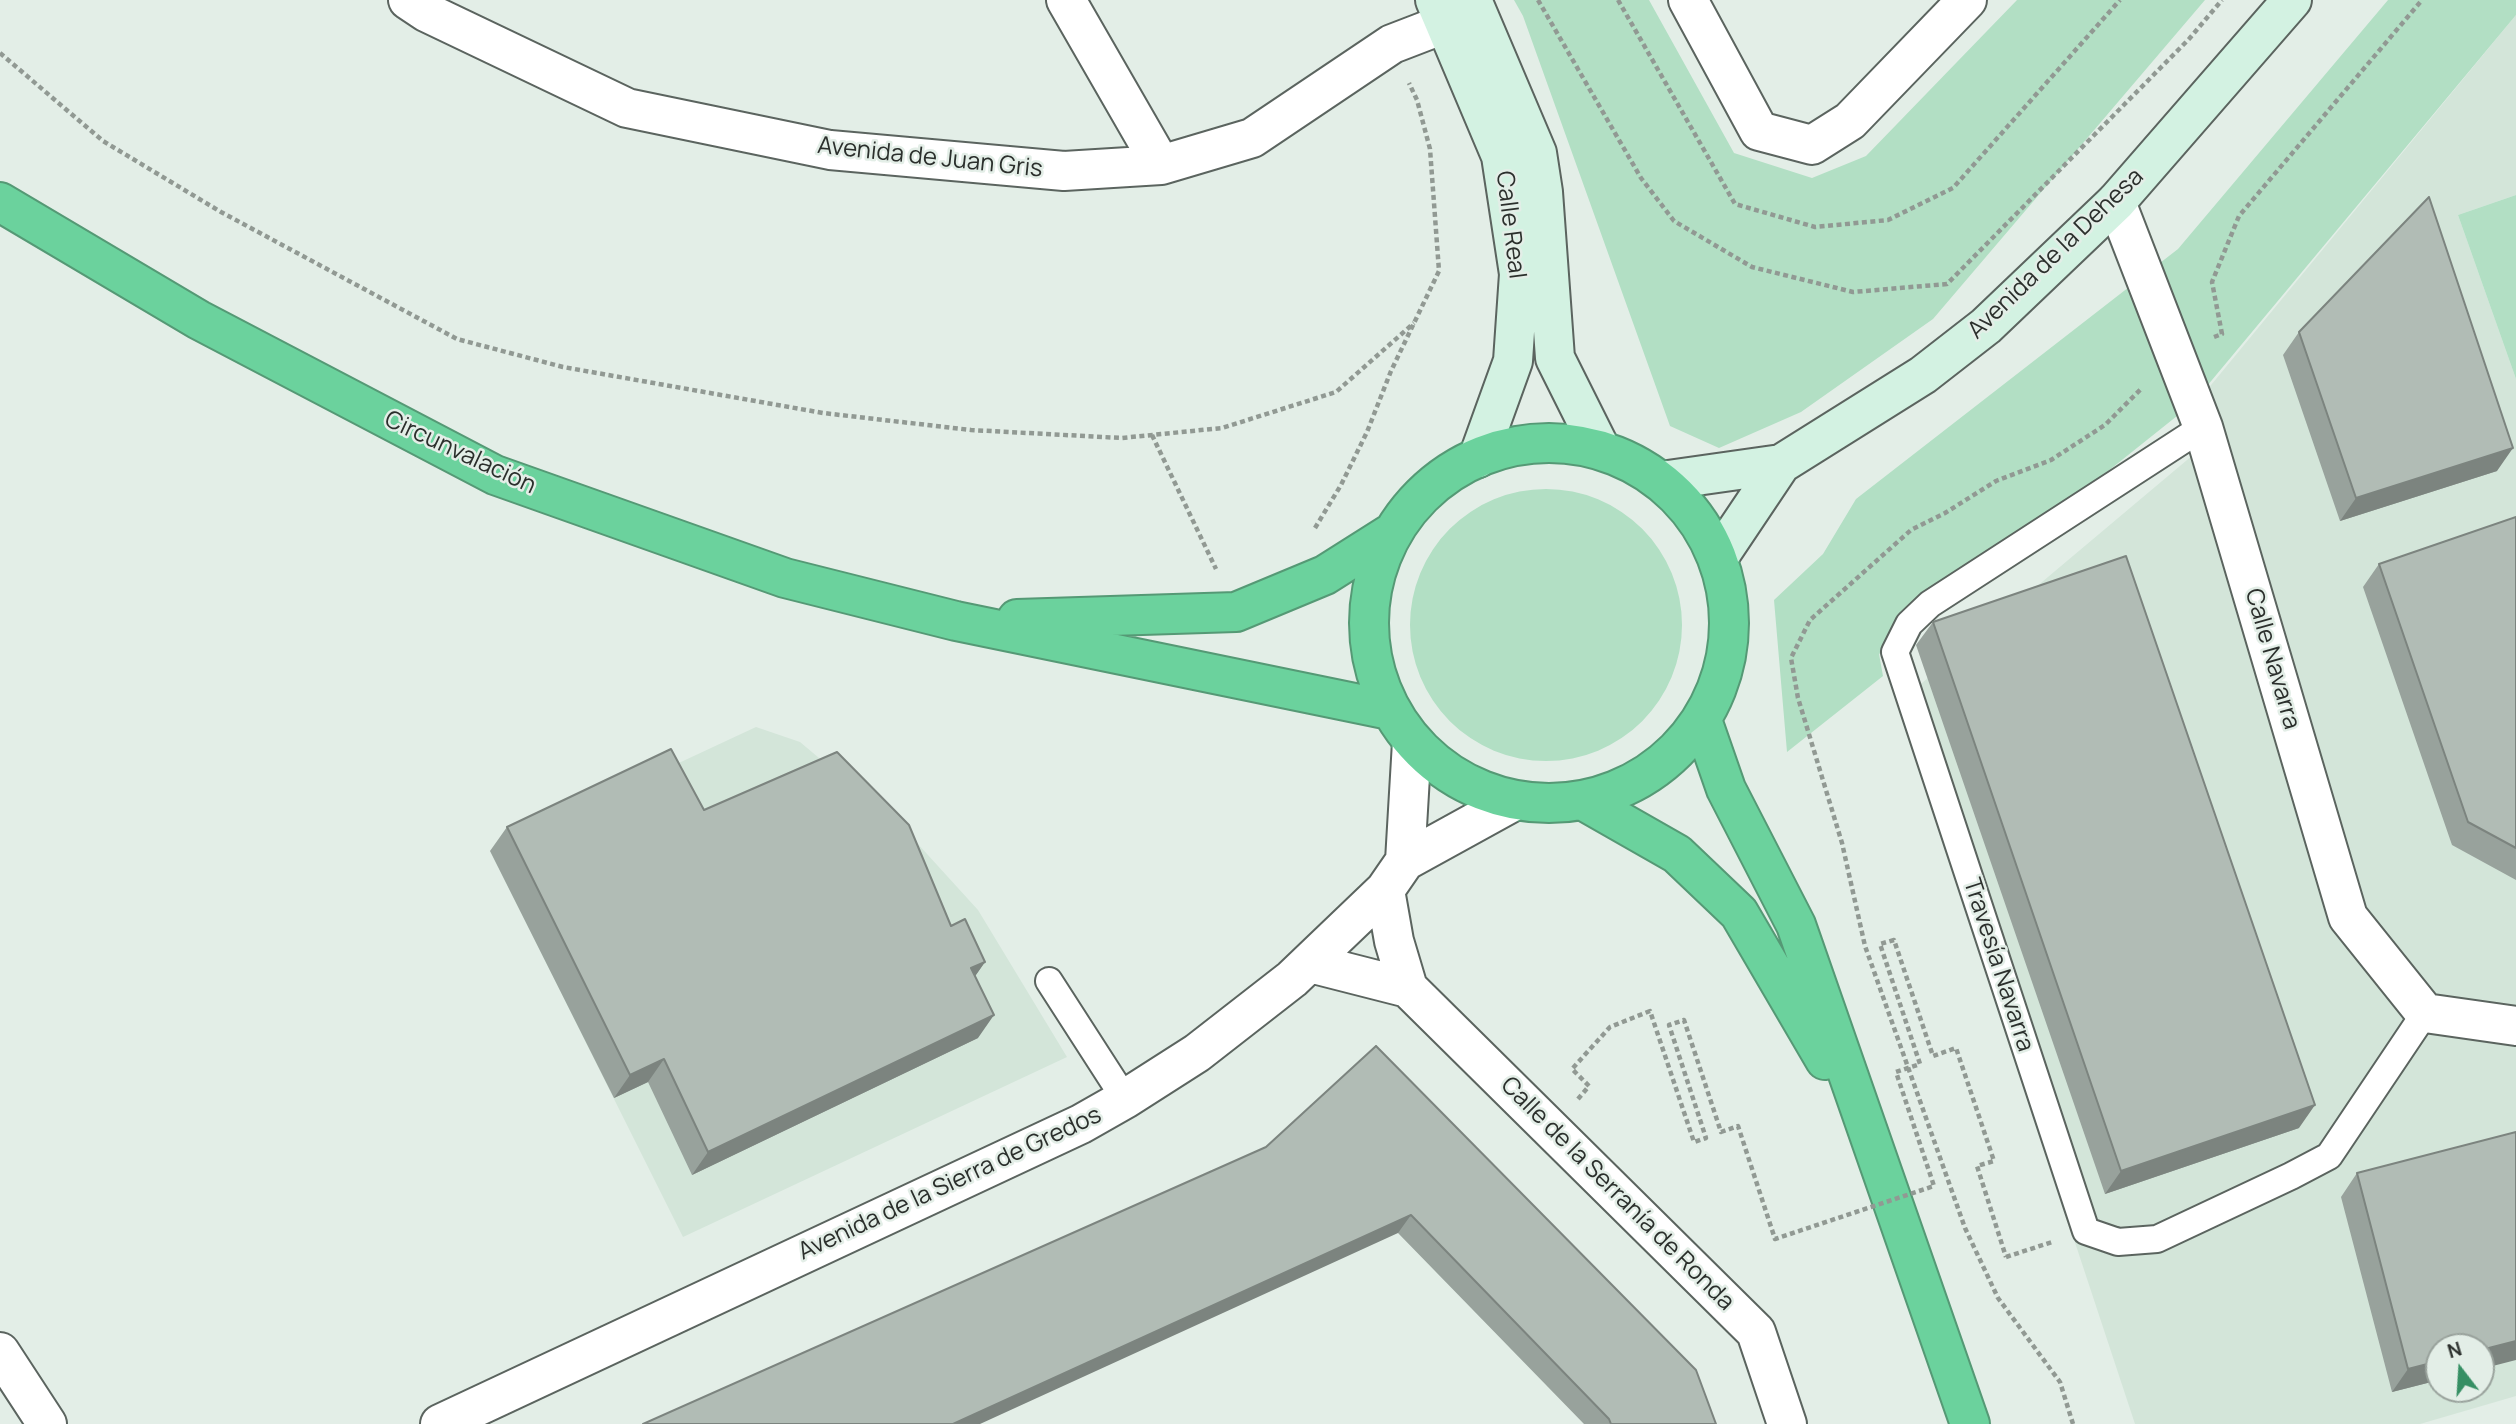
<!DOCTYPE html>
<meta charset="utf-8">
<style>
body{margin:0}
#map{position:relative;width:2516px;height:1424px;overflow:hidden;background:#e3eee7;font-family:Manrope,sans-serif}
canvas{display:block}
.north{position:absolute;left:2425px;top:1333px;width:70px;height:70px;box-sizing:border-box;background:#e3eee7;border:2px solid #99a29c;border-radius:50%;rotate:343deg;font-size:19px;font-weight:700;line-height:28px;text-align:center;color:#2b2f2c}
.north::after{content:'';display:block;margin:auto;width:24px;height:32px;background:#368f64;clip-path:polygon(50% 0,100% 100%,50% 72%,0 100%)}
</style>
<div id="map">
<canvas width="2516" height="1424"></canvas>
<div class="north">N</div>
</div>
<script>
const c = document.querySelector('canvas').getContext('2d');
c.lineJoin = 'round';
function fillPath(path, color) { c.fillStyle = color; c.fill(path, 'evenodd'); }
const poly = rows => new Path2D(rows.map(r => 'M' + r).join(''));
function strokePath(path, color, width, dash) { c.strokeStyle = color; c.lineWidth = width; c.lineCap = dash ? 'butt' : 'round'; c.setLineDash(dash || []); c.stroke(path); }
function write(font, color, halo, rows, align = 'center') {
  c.font = font + ' Manrope,sans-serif'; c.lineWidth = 5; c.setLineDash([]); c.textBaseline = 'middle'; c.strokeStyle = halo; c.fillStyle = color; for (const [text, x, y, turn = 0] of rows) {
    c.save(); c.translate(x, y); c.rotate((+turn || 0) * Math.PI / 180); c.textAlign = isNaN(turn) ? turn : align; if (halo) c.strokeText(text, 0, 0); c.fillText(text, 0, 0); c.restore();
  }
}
fillPath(poly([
 [2516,15,2516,195,2458,215,2516,379,2516,1396,2420,1424,2135,1424,1897,704,2212,439,2202,396],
 [2439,1347,2481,1347,2481,1389,2439,1389],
 [756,727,800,742,907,832,978,910,1067,1057,683,1237,490,851]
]), '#d3e5d9');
fillPath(poly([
 [1514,0,1649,0,1734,153,1812,178,1866,156,2017,0,2205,0,1933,319,1801,412,1719,448,1670,426,1523,16],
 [2388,0,2516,0,2516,15,2192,404,1879,654,1883,676,1787,752,1774,600,1823,554,1856,499,2178,249],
 [2516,195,2516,379,2458,215],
 '1410 625a136 136 0 1 1 272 0a136 136 0 1 1-272 0Z'
]), '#b2dfc4');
const lane = poly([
 [2203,427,1930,604,1909,624,1895,652,2086,1231,2118,1242,2157,1239,2291,1176,2329,1156,2425,1013],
 [1049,981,1125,1099]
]);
const street = poly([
 [408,0,426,12,627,108,830,150,1064,171,1161,165,1252,138,1392,44,1444,24],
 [1066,0,1161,165],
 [1688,0,1759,131,1812,145,1850,121,1967,0],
 [2116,202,2203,427,2348,917,2425,1013,2516,1026],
 [1405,861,1412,742],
 [1385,890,1394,941,1408,988],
 [1310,963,1408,988,1756,1332,1787,1424],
 [0,1352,47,1424],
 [440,1424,1081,1124,1125,1099,1197,1053,1292,979,1385,890,1405,861,1514,801]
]);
const secondary = poly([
 [1435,0,1501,156,1519,274,1513,361,1478,458],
 [1472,0,1537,153,1543,192,1555,358,1601,450],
 [1661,481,1781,464],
 [1718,558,1781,464,1923,375,1986,326,2116,202,2292,0]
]);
const highway = poly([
 [0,202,199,320,495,475,785,578,956,621,1389,710],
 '1369 623a180 180 0 1 1 360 0a180 180 0 1 1-360 0Z',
 [1017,619,1236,612,1325,575,1393,532],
 [1702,720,1726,789,1796,925,1970,1424],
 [1584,801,1677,854,1739,913,1825,1060]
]);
strokePath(lane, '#5b645f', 30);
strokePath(street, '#5b645f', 42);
strokePath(secondary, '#5b645f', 42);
strokePath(highway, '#559975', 42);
strokePath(poly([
 [1538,0,1641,178,1674,221,1752,267,1853,292,1947,284,2189,39,2222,0],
 [1618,0,1735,204,1815,227,1888,220,1953,188,2120,0],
 [0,53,103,141,221,212,457,339,563,367,823,413,971,430,1122,438,1222,428,1336,392,1414,323],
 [2214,337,2222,334,2212,282,2239,216,2422,0],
 [1152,435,1216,569],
 [1315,528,1341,485,1367,432,1391,371,1439,271,1430,149,1417,100,1409,83],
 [1578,1099,1589,1086],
 [2006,1257,2052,1242],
 [2073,1424,2060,1382,1998,1298,1965,1228,1865,946,1842,843,1798,698,1791,658,1810,620,1911,530,1945,513,1996,481,2051,460,2105,425,2142,388]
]), '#919993', 4.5, [5, 3.5]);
strokePath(lane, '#fff', 26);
strokePath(street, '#fff', 38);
strokePath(secondary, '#d3f2e2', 38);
strokePath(highway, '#6bd29d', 38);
strokePath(poly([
 [1589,1086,1572,1069,1610,1027,1650,1011,1694,1142,1706,1138,1669,1025,1684,1020,1721,1132,1738,1126,1775,1239,1934,1186,1896,1072,1920,1064,1880,944,1894,940,1933,1056,1956,1048,1994,1161,1977,1166,2006,1257]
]), '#919993', 4.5, [5, 3.5]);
fillPath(poly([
 [2299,332,2497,471,2340,521,2283,355],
 [2516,517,2516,880,2452,845,2363,587,2379,564],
 [1933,622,2299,1128,2105,1194,1916,645],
 [704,810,951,926,985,962,975,976,978,1038,692,1175,648,1082,614,1098,490,851,507,827],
 [1376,1046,1716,1424,1584,1424,1398,1233,1266,1147],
 [2357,1173,2439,1347,2439,1380,2392,1392,2341,1197]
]), '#98a29c');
fillPath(poly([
 [2513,448,2497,471,2340,521,2356,498],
 [985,962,969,985,971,968],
 [994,1015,978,1038,692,1175,708,1152],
 [664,1059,648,1082,614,1098,630,1075],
 [2315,1105,2299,1128,2105,1194,2121,1171],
 [1411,1215,1398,1233,980,1424,953,1424],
 [2516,1341,2516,1360,2481,1369,2481,1350],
 [2439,1361,2439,1380,2392,1392,2408,1369]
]), '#7c847f');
const building = poly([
 [2429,197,2513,448,2356,498,2299,332,2429,197],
 [2516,517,2516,848,2468,822,2379,564,2516,517],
 [2126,556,2315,1105,2121,1171,1933,622,2126,556],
 [671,749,704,810,837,752,909,825,951,926,965,919,985,962,971,968,994,1015,708,1152,664,1059,630,1075,507,827,671,749],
 [1376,1046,1696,1370,1716,1424,1611,1424,1609,1419,1411,1215,953,1424,643,1424,1266,1147,1376,1046],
 [2516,1132,2516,1341,2481,1350,2481,1347,2439,1347,2439,1361,2408,1369,2357,1173,2516,1132]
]);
fillPath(building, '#b1bcb5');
strokePath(building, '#7c847f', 2);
write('24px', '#2b2f2c', '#e3eee7', [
 ["Avenida de Juan Gris",930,158,6],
 ["Calle Real",1510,225,83],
 ["Avenida de la Dehesa",2056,254,-44],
 ["Circunvalación",460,453,25],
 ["Calle Navarra",2272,659,74],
 ["Travesía Navarra",1998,965,72],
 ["Avenida de la Sierra de Gredos",950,1184,-25],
 ["Calle de la Serranía de Ronda",1617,1194,45]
]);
</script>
